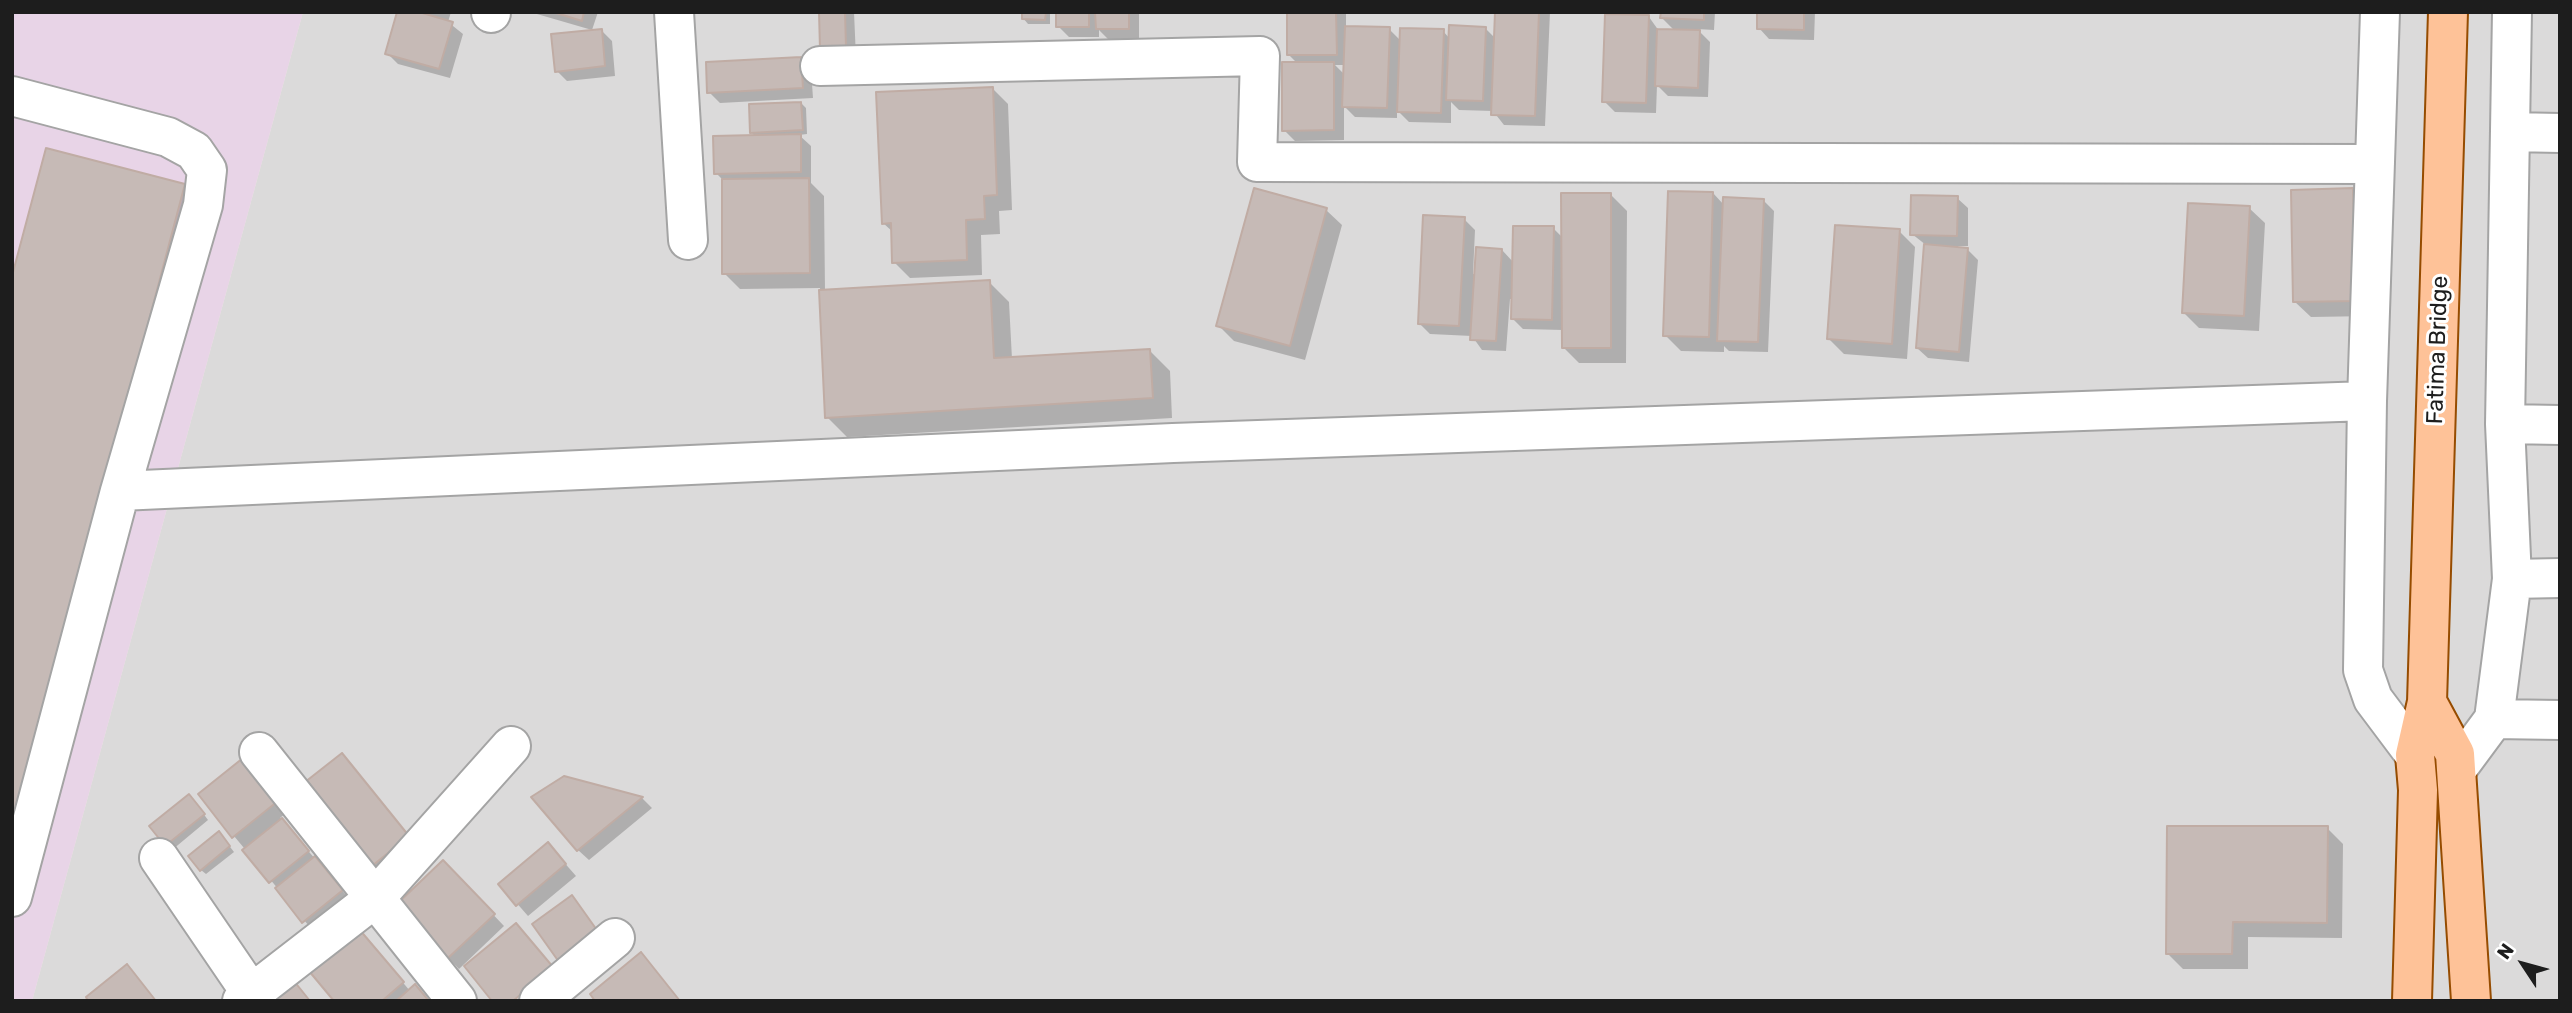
<!DOCTYPE html>
<style>
body{margin:0}
#map{position:relative;width:2572px;height:1013px;overflow:hidden;background:#eee8e2;font-family:Rubik,sans-serif}
canvas{display:block}
.frame{position:absolute;inset:0;border:14px solid #1d1d1d;pointer-events:none}
.north{position:absolute;left:2488px;top:929px;width:70px;height:70px;-webkit-text-stroke:5px #fff;paint-order:stroke;rotate:306deg;font-size:19px;font-weight:700;line-height:28px;text-align:center;color:#1d1d1d}
.north::after{content:'';display:block;margin:auto;width:24px;height:32px;background:#1d1d1d;clip-path:polygon(50% 0,100% 100%,50% 72%,0 100%)}
</style>
<div id="map">
<canvas width="2572" height="1013"></canvas>
<div class="frame"></div>
<div class="north">N</div>
</div>
<script>
const c = document.querySelector('canvas').getContext('2d');
c.lineJoin = 'round';
function fillPath(path, color) { c.fillStyle = color; c.fill(path, 'evenodd'); }
const poly = rows => new Path2D(rows.map(r => 'M' + r).join(''));
function strokePath(path, color, width, dash) { c.strokeStyle = color; c.lineWidth = width; c.lineCap = dash ? 'butt' : 'round'; c.setLineDash(dash || []); c.stroke(path); }
function write(font, color, halo, rows, align = 'center') {
  c.font = font + ' Rubik,sans-serif'; c.lineWidth = 6; c.setLineDash([]); c.textBaseline = 'middle'; c.strokeStyle = halo; c.fillStyle = color; for (const [text, x, y, turn = 0] of rows) {
    c.save(); c.translate(x, y); c.rotate((+turn || 0) * Math.PI / 180); c.textAlign = isNaN(turn) ? turn : align; if (halo) c.strokeText(text, 0, 0); c.fillText(text, 0, 0); c.restore();
  }
}
fillPath(poly([
 [303,12,2560,12,2560,1001,32,1001]
]), '#dbdada');
fillPath(poly([
 [12,12,303,12,32,1001,12,1001]
]), '#e8d4e7');
fillPath(poly([
 [399,12,451,12,448,22,463,34,450,78,398,64,387,53],
 [530,12,598,12,592,30],
 [820,12,854,12,856,58,833,59],
 [1024,12,1050,12,1050,24,1028,24,1023,18],
 [1058,12,1139,12,1139,39,1108,39,1099,30,1099,37,1069,37,1058,26],
 [1288,12,1346,12,1346,28,1389,29,1401,41,1443,31,1450,39,1485,28,1495,38,1496,12,1550,12,1545,126,1504,125,1493,111,1459,110,1451,102,1451,123,1409,122,1397,110,1397,118,1355,117,1344,106,1344,140,1295,141,1284,130,1298,64,1289,55],
 [1335,65,1345,65,1345,75],
 [1662,12,1715,12,1714,30,1697,29,1710,42,1708,97,1668,96,1657,85,1656,113,1615,112,1604,101,1649,17,1659,31,1675,31,1662,18],
 [1759,12,1815,12,1814,40,1769,39,1759,28],
 [601,30,612,41,615,76,567,81,557,71],
 [801,59,811,70,813,98,720,103,709,92],
 [992,88,1008,104,1012,210,999,211,1000,234,981,235,982,275,910,278,894,262,893,232,883,223],
 [801,103,806,108,807,134,799,135,811,146,811,183,824,196,825,291,989,282,1009,302,1012,359,1150,351,1170,371,1172,418,847,437,827,417,820,288,740,289,724,273,723,180,716,173,756,137,751,132],
 [184,186,204,206,22,895,12,282],
 [2353,190,2368,206,2371,316,2311,317,2295,302],
 [1713,193,1724,205,1763,200,1774,211,1768,352,1729,351,1724,346,1724,352,1681,351,1665,335],
 [1611,195,1627,211,1626,363,1579,363,1563,347,1563,330,1523,329,1512,318,1513,299,1510,299,1506,351,1482,350,1472,336,1430,334,1420,324,1464,219,1475,230,1473,274,1476,274,1502,250,1514,263,1553,228,1563,238],
 [1957,198,1968,208,1968,246,1958,246,1957,249,1967,249,1978,260,1969,362,1928,358,1917,348,1926,245,1912,234],
 [2249,208,2265,223,2259,331,2199,328,2183,312],
 [1326,210,1342,225,1305,360,1234,341,1218,325],
 [1899,231,1915,247,1907,359,1844,354,1829,339],
 [342,755,419,848,379,880,368,869],
 [243,760,287,812,280,818,352,902,314,932,234,836],
 [564,778,642,798,652,808,589,860,578,850],
 [194,801,208,820,172,850,167,845],
 [2327,828,2343,844,2342,938,2248,937,2248,969,2183,969,2167,953],
 [224,839,234,852,206,874,201,870],
 [548,844,576,876,528,916,500,884],
 [443,862,504,926,459,969,398,905],
 [572,897,608,944,571,971],
 [369,942,410,991,415,986,429,1001,336,1001]
]), '#0003');
const building = poly([
 [397,12,419,12,453,22,439,69,385,54,397,12],
 [553,12,584,12,582,21,553,12],
 [819,12,845,12,846,47,820,49,819,12],
 [1022,12,1046,12,1045,20,1022,19,1022,12],
 [1056,12,1089,12,1089,27,1056,27,1056,12],
 [1095,12,1129,12,1129,29,1096,29,1095,12],
 [1287,12,1336,12,1337,55,1287,55,1287,12],
 [1495,12,1539,12,1535,116,1491,115,1495,12],
 [1661,12,1704,12,1704,20,1660,18,1661,12],
 [1757,12,1804,12,1804,30,1757,29,1757,12],
 [1605,14,1649,15,1646,103,1602,102,1605,14],
 [1449,25,1486,27,1483,101,1446,100,1449,25],
 [1345,26,1390,27,1387,108,1342,107,1345,26],
 [1400,28,1444,29,1441,113,1397,112,1400,28],
 [602,29,605,66,555,72,551,34,602,29],
 [1657,29,1700,30,1698,88,1655,86,1657,29],
 [801,57,803,88,707,93,706,62,801,57],
 [1282,62,1334,62,1334,130,1282,131,1282,62],
 [993,87,997,195,984,196,985,219,966,220,967,260,892,263,891,223,882,224,876,92,993,87],
 [801,102,803,130,750,133,749,104,801,102],
 [801,134,801,172,714,174,713,136,801,134],
 [46,148,185,184,12,839,12,276,46,148],
 [809,178,810,273,722,274,722,179,809,178],
 [1254,188,1327,208,1290,346,1216,326,1254,188],
 [2353,188,2356,301,2293,302,2291,190,2353,188],
 [1668,191,1713,192,1709,337,1663,336,1668,191],
 [1561,193,1611,193,1611,348,1562,348,1561,193],
 [1911,195,1958,196,1957,236,1910,235,1911,195],
 [1723,197,1764,199,1758,342,1717,341,1723,197],
 [2188,203,2250,206,2244,316,2182,313,2188,203],
 [1423,215,1465,217,1459,326,1418,324,1423,215],
 [1835,225,1900,229,1892,344,1827,339,1835,225],
 [1513,226,1554,226,1552,320,1511,319,1513,226],
 [1924,244,1968,248,1959,352,1916,348,1924,244],
 [1476,247,1502,249,1496,341,1470,340,1476,247],
 [990,280,994,358,1150,349,1153,398,825,418,819,290,990,280],
 [342,753,409,836,367,870,300,786,342,753],
 [243,758,278,801,232,838,198,794,243,758],
 [564,776,643,797,577,851,531,797,564,776],
 [189,794,205,814,165,846,149,826,189,794],
 [282,818,309,851,269,883,242,850,282,818],
 [2167,826,2328,826,2327,923,2233,922,2232,954,2166,954,2167,826],
 [219,831,230,846,200,871,188,856,219,831],
 [548,842,566,864,516,906,498,884,548,842],
 [315,856,343,890,302,923,275,888,315,856],
 [443,860,495,914,447,959,396,905,443,860],
 [572,895,599,933,559,962,532,924,572,895],
 [516,923,553,967,513,1001,492,1001,464,966,516,923],
 [359,929,404,982,382,1001,334,1001,309,971,359,929],
 [641,952,680,1001,595,1001,590,994,641,952],
 [127,964,156,1001,88,1001,86,997,127,964],
 [294,981,310,1001,271,1001,294,981],
 [415,984,429,1001,396,1001,415,984]
]);
fillPath(building, '#c6bab6');
strokePath(building, '#c0aca4', 2);
const minor = poly([
 [491,12,491,13],
 [674,12,688,240],
 [2380,12,2367,401,2363,670,2373,699,2415,755],
 [820,66,1260,56,1257,162,2375,164],
 [12,96,168,137,194,151,207,170,203,205,120,491,12,897],
 [2510,132,2560,133],
 [2505,424,2560,425],
 [120,491,1173,443,2367,401],
 [2512,579,2560,578],
 [2494,719,2560,720],
 [259,752,457,1001],
 [2457,769,2494,719,2512,579,2505,424,2512,12],
 [159,858,251,993],
 [242,1001,375,898,511,746],
 [539,1001,615,938]
]);
const major = poly([
 [2427,702,2455,754,2471,1001],
 [2412,1001,2418,790,2415,755,2427,702,2448,12]
]);
strokePath(minor, '#a4a4a4', 42);
strokePath(major, '#964c00', 42);
strokePath(minor, '#fff', 38);
strokePath(major, '#fec298', 38);
write('23px', '#1d1d1d', '#fff', [
 ["Fatima Bridge",2438,350,-88]
]);
</script>
